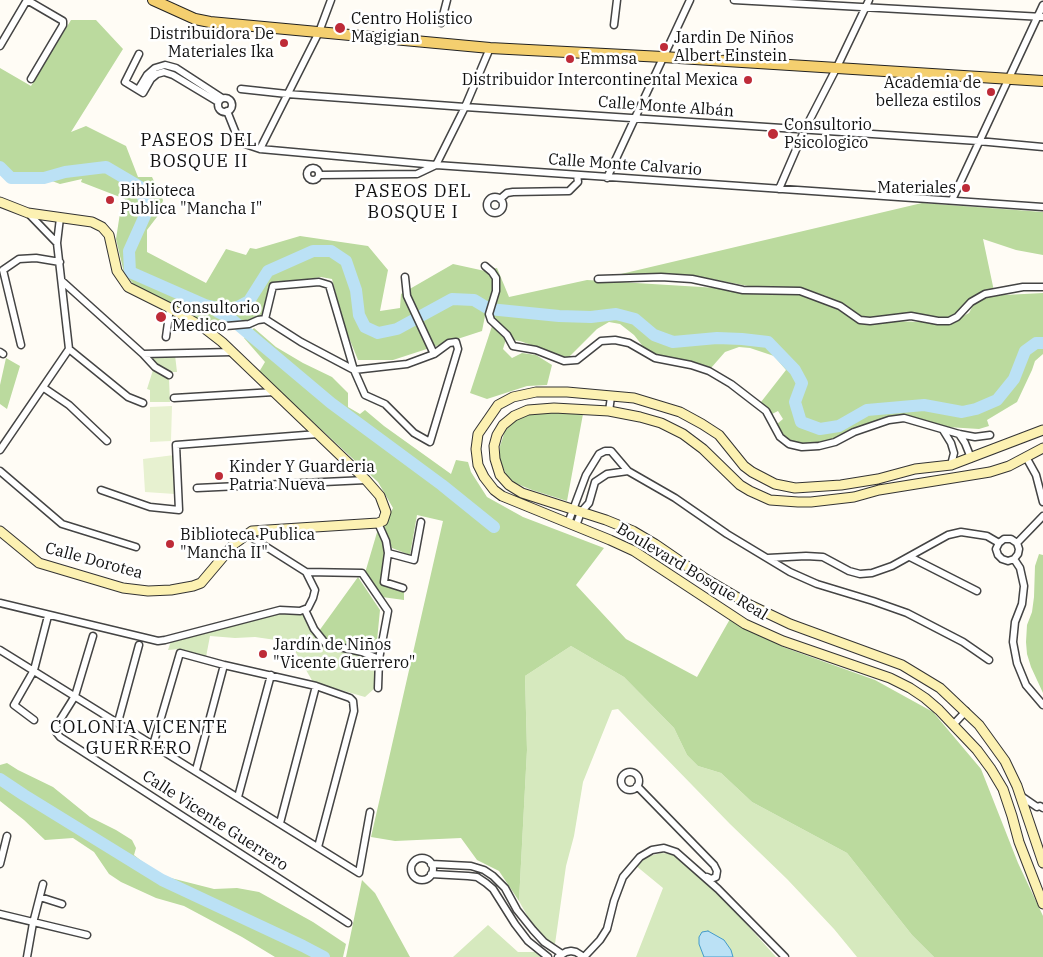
<!DOCTYPE html>
<meta charset="utf-8">
<style>
body{margin:0}
canvas{display:block;background:#fffcf5}
</style>
<canvas width="1043" height="957"></canvas>
<script>
const c = document.querySelector('canvas').getContext('2d');
c.lineJoin = 'round';
function fillPath(path, color) { c.fillStyle = color; c.fill(path, 'evenodd'); }
const poly = rows => new Path2D(rows.map(r => 'M' + r).join(''));
function strokePath(path, color, width, dash) { c.strokeStyle = color; c.lineWidth = width; c.lineCap = dash ? 'butt' : 'round'; c.setLineDash(dash || []); c.stroke(path); }
function write(font, color, halo, rows, align = 'center') {
  c.font = font + ' "IBM Plex Serif",serif'; c.lineWidth = 5; c.setLineDash([]); c.textBaseline = 'middle'; c.strokeStyle = halo; c.fillStyle = color; for (const [text, x, y, turn = 0] of rows) {
    c.save(); c.translate(x, y); c.rotate((+turn || 0) * Math.PI / 180); c.textAlign = isNaN(turn) ? turn : align; if (halo) c.strokeText(text, 0, 0); c.fillText(text, 0, 0); c.restore();
  }
}
fillPath(poly([
 [175,355,177,372,169,372,156,365,148,356],
 [153,370,169,379,170,402,150,402,150,390,147,389],
 [283,611,304,613,312,631,323,646,365,655,377,660,376,687,365,697,313,682,292,646,276,640,255,637,235,638,210,636,206,657,179,649,168,650,171,641],
 [571,646,624,677,674,728,687,755,698,766,721,773,752,802,847,853,912,935,934,957,857,957,834,929,787,879,730,824,618,709,612,710,583,782,574,836,566,866,555,944,549,942,533,926,519,901,527,750,525,676],
 [661,853,673,854,724,899,776,957,636,957,663,888,635,865,646,857],
 [488,925,518,952,536,952,542,957,453,957]
]), '#d6e9be');
fillPath(poly([
 [71,20,96,20,123,49,71,132,86,126,126,146,138,177,152,177,163,200,160,213,147,230,147,252,206,283,226,249,246,255,250,248,256,249,300,236,368,246,388,270,380,311,400,308,401,294,453,264,485,271,497,268,509,297,587,280,799,293,823,301,872,324,893,321,950,323,969,313,975,302,986,296,1043,293,1043,354,1035,361,1032,370,1017,402,987,420,989,426,979,429,947,427,928,421,893,416,853,428,830,441,806,445,796,444,783,436,777,424,783,419,778,411,772,414,761,402,786,370,774,356,750,348,739,347,725,352,711,368,685,360,658,357,645,349,634,335,620,324,609,322,597,329,568,358,520,341,506,339,503,349,512,358,522,353,536,355,552,365,547,385,527,386,487,399,470,393,494,320,493,316,486,311,482,331,393,360,358,360,345,328,332,279,321,277,271,285,263,314,248,321,206,324,136,287,124,273,116,239,120,213,125,199,81,182,82,179,60,184,44,178,11,178,0,168,0,68,31,86],
 [922,203,1043,212,1043,255,1016,250,983,239,994,291,951,317,934,318,912,314,889,315,869,319,855,315,826,296,805,289,748,286,691,275,621,274],
 [254,328,276,347,303,363,332,377,348,393,348,407,360,414,365,410,384,426,451,474,456,460,468,462,471,472,487,497,523,517,604,548,576,585,626,639,697,677,730,619,783,647,875,680,933,712,981,769,1018,863,1043,916,1043,957,934,957,912,935,847,853,752,802,721,773,698,766,687,755,674,728,624,677,571,646,525,676,527,750,519,901,499,871,477,860,461,838,395,841,371,837,443,521,417,515,410,555,392,548,384,525,393,508,378,482,259,372,265,362,244,338],
 [6,358,20,366,7,409,0,404,0,385],
 [554,412,583,414,567,501,532,490,515,483,507,476,500,461,500,446,505,431,517,417,529,413],
 [378,529,386,553,382,583,404,591,404,600,382,597,365,573],
 [1039,554,1043,555,1043,693,1031,667,1027,654,1026,642,1027,625,1032,612,1034,597,1035,566],
 [358,577,380,610,376,651,373,654,347,644,327,643,319,631],
 [7,763,18,770,53,787,90,817,116,830,132,840,136,848,134,855,159,875,214,889,237,888,259,892,313,922,346,944,343,957,275,957,242,937,184,906,156,898,121,882,109,874,94,852,73,838,45,840,24,820,0,801,0,765],
 [362,880,375,893,410,957,346,957]
]), '#bbda9e');
fillPath(poly([
 [172,406,171,441,150,442,150,407],
 [174,455,175,494,145,492,143,459]
]), '#e7f1d0');
const water = poly([
 [708,931,724,940,731,950,733,957,704,957,699,944,699,937,702,932,708,931]
]);
fillPath(water, '#bbe1f5');
strokePath(water, '#439aca', 1);
strokePath(poly([
 [0,167,11,178,44,178,65,172,106,167,140,187,147,211,129,251,130,272,205,305,230,311,249,301,268,271,313,251,331,251,346,261,356,290,359,315,365,327,378,333,397,329,452,299,474,300,489,309,559,316,591,317,616,314,635,319,654,335,673,342,717,338,742,339,768,342,795,370,802,383,795,402,801,422,820,429,839,426,867,410,924,405,962,412,976,409,997,400,1014,379,1025,351,1036,343,1043,343],
 [218,312,230,318,331,403,442,485,494,527],
 [0,779,24,795,162,880,303,946,324,957]
]), '#bbe1f5', 12);
const street = poly([
 [27,0,63,21,63,25,31,79],
 [734,0,1043,17],
 [441,23,447,0],
 [614,25,617,0],
 [0,46,27,0],
 [139,54,125,82,143,93,151,79,157,74,164,72,173,75,218,102],
 [241,89,287,94,465,107,978,141,1043,147],
 [138,90,147,75,155,68,165,65,176,68,222,98],
 '218 105a7 7 0 1 1 14 0a7 7 0 1 1-14 0Z',
 [227,111,237,136,242,143,260,149,436,165,1043,207],
 [260,149,319,32,331,0],
 '307 174a6 6 0 1 1 12 0a6 6 0 1 1-12 0Z',
 [320,175,417,174,436,165,465,107,490,48],
 [607,178,690,0],
 [779,189,805,129,837,67,869,0],
 '487 205a8 8 0 1 1 16 0a8 8 0 1 1-16 0Z',
 [500,199,507,193,513,192,569,191,578,182,577,175],
 [952,200,1043,5],
 [57,243,60,218],
 [485,266,492,272,496,278,496,291,489,314,491,320,507,335,513,346,536,350,564,361,577,360,601,341,615,340,629,343,655,358,691,365,709,371,731,384,766,411,780,437,789,444,802,447,819,446,835,442,854,432,889,420,904,418,959,434,975,437,990,435],
 [3,270,21,345],
 [3,270,19,259,36,258,60,262],
 [405,277,407,296,434,354],
 [598,279,661,277,692,279,743,290,800,291,840,306,860,320,870,321,911,316,938,321,949,321,957,317,971,302,985,294,1023,287,1043,287],
 [62,281,143,354,232,352],
 [265,319,273,286,319,282,329,285,354,370,365,395,385,404,414,433,430,442,458,349,456,342,449,343,434,354,407,364,354,370],
 [204,328,249,324,258,320,265,319,301,342,354,370],
 [166,337,170,308],
 [69,349,128,397,143,403],
 [0,352,3,354],
 [143,354,155,367,169,375],
 [44,388,69,405,107,441],
 [174,398,274,392],
 [609,411,611,397],
 [943,430,951,443,954,453,951,465],
 [959,434,965,443,971,458],
 [0,450,69,349,57,243,28,213],
 [1026,457,1036,475,1043,502],
 [0,471,62,524,136,547],
 [197,488,366,480],
 [101,490,150,507,179,510,176,445,318,434],
 [378,523,386,541,388,553,384,582,403,588],
 [568,523,586,475,599,454,605,451,611,451,628,471,675,498,727,534,790,572,817,584,873,601,907,613,963,642,989,660],
 [576,526,581,512,589,503,595,482,607,474,628,471],
 [1017,543,1043,516],
 [388,553,414,560,421,522],
 [910,557,977,591],
 [768,558,806,556,823,557,849,571,860,574,872,573,892,566,948,535,961,532,987,536,999,543],
 [1014,559,1020,568,1024,586,1022,604,1015,622,1013,642,1017,663,1026,685,1043,705],
 [1014,559,1008,561,1002,559,998,555,996,549,999,543,1004,539,1011,539,1017,543],
 [1014,559,1018,554,1019,549,1017,543],
 [306,572,362,573,388,611,379,659,378,688],
 [0,603,158,641,165,640,280,610,300,611,308,608,313,598,315,590,306,572,246,534],
 [305,610,314,629,326,644,362,652,379,659],
 [93,636,75,696,55,728,56,732,60,737,348,923],
 [0,650,359,873,370,812],
 [34,720,14,705,34,670,48,616],
 [118,722,139,645],
 [953,725,966,711],
 [153,745,180,653,224,665,316,686,350,698,353,701,354,711,318,847],
 [196,770,224,665],
 '621 781a9 9 0 1 1 18 0a9 9 0 1 1-18 0Z',
 [637,786,714,865,717,871,716,877,711,879,707,877],
 [1021,796,1037,807,1040,806,1043,808],
 [238,797,271,675],
 [280,823,316,686],
 '411 869a11 11 0 1 1 22 0a11 11 0 1 1-22 0Z',
 [0,864,7,836],
 [431,864,471,866,484,870,493,876,505,888,517,910,533,930,544,942,562,954],
 [431,874,468,876,477,877,486,883,493,889,515,924,528,941,548,957],
 [40,897,62,904],
 [0,914,87,935],
 [27,957,33,923,43,884],
 [558,957,566,952,571,951,576,952,584,957],
 [584,957,600,940,607,929,614,901,623,877,640,857,652,850,664,848,676,852,718,889,785,957]
]);
const secondary = poly([
 [0,202,28,213,92,222,102,227,109,235,117,271,128,287,170,308,204,328,222,342,366,480,380,496,386,512,383,521,378,523,252,531,234,544,201,583,193,586,171,590,148,591,123,588,39,563,0,531],
 [1043,430,951,465,915,469,878,479,841,485,795,488,775,484,752,472,744,466,719,435,702,424,680,412,634,398,567,392,536,392,513,397,498,405,478,434,476,449,478,465,484,477,494,490,502,496,610,540,634,551,745,624,783,641,890,678,910,688,925,698,939,710,977,750,991,769,1003,789,1012,816,1019,842,1043,904],
 [1043,448,1009,466,990,472,879,490,854,497,811,502,798,502,770,500,750,491,740,485,703,449,683,434,661,423,640,417,609,411,554,408,528,410,514,416,503,425,497,435,494,446,495,459,500,475,509,485,522,493,606,520,633,531,655,544,706,579,750,605,790,624,902,665,940,688,979,725,1005,761,1017,786,1043,863]
]);
const primary = poly([
 [153,0,195,19,210,22,490,48,663,57,1043,81]
]);
strokePath(street, '#444', 9);
strokePath(secondary, '#333', 11);
strokePath(primary, '#222', 12);
strokePath(street, '#fff', 6);
strokePath(secondary, '#fcf1b2', 9);
strokePath(primary, '#f4cf6f', 10);
for (const [x, y, r, color] of [
 [340,28,6,"#be2b38"],
 [284,43,5,"#be2b38"],
 [664,47,5,"#be2b38"],
 [570,59,5,"#be2b38"],
 [748,80,5,"#be2b38"],
 [991,92,5,"#be2b38"],
 [773,134,6,"#be2b38"],
 [966,188,5,"#be2b38"],
 [110,200,5,"#be2b38"],
 [161,317,6,"#be2b38"],
 [219,476,5,"#be2b38"],
 [170,544,5,"#be2b38"],
 [263,654,5,"#be2b38"]
]) { const dot = new Path2D(); dot.arc(x, y, r, 0, 2 * Math.PI); c.fillStyle = color; c.fill(dot); strokePath(dot, '#fff', 2); }
write('16px', '#111', '#fff', [
 ["Centro Holistico",351,19],
 ["Magigian",351,37],
 ["Distribuidora De",274,34,"right"],
 ["Materiales Ika",274,52,"right"],
 ["Jardin De Niños",674,38],
 ["Albert Einstein",674,56],
 ["Emmsa",580,59],
 ["Distribuidor Intercontinental Mexica",738,80,"right"],
 ["Academia de",981,83,"right"],
 ["belleza estilos",981,101,"right"],
 ["Consultorio",784,125],
 ["Psicologico",784,143],
 ["Materiales",956,188,"right"],
 ["Biblioteca",120,191],
 ["Publica \"Mancha I\"",120,209],
 ["Consultorio",172,308],
 ["Medico",172,326],
 ["Kinder Y Guarderia",229,467],
 ["Patria Nueva",229,485],
 ["Biblioteca Publica",180,535],
 ["\"Mancha II\"",180,553],
 ["Jardín de Niños",273,645],
 ["\"Vicente Guerrero\"",273,663]
], 'left');
write('16px', '#111', '#fff', [
 ["Calle Monte Albán",666,107,4],
 ["Calle Monte Calvario",625,165,4],
 ["Calle Dorotea",94,561,15],
 ["Boulevard Bosque Real",692,572,31],
 ["Calle Vicente Guerrero",215,821,33]
]);
c.letterSpacing = '1px';
write('18px', '#111', '#fff', [
 ["PASEOS DEL",199,141],
 ["BOSQUE II",199,162],
 ["PASEOS DEL",413,192],
 ["BOSQUE I",413,213],
 ["COLONIA VICENTE",139,728],
 ["GUERRERO",139,749]
]);
c.letterSpacing = '0px';
</script>
